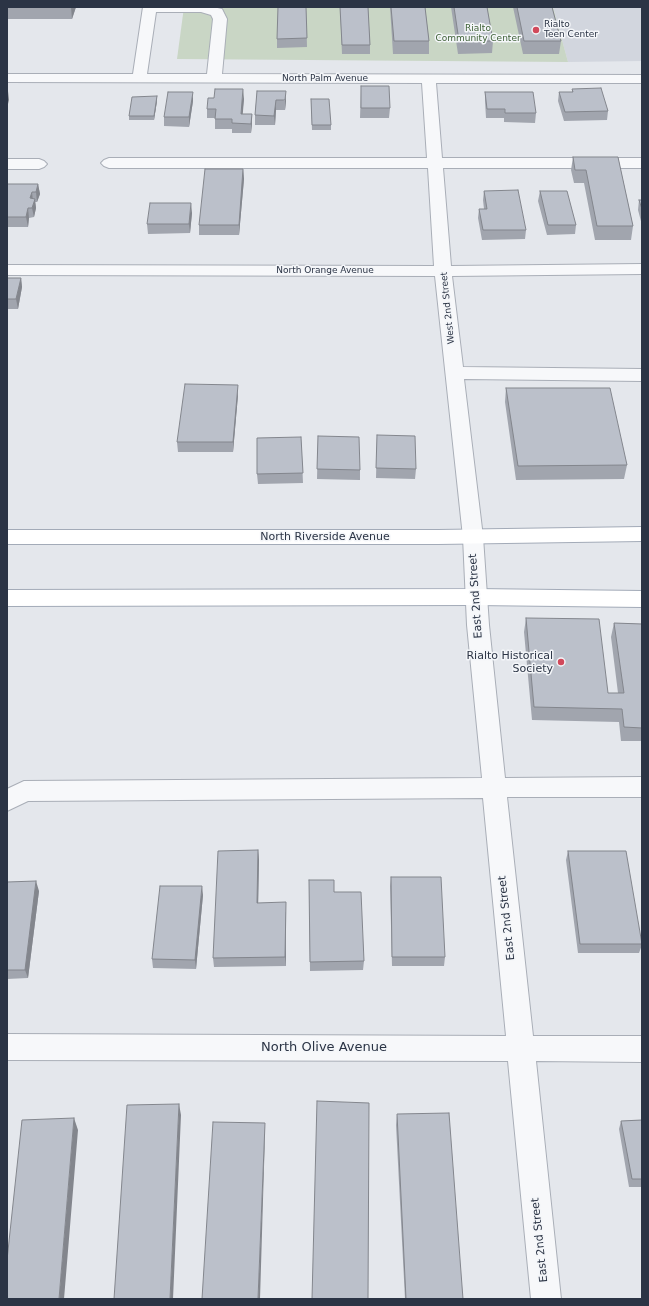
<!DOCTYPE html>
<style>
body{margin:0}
#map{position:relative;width:649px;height:1306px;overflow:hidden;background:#e4e7ec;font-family:"DejaVu Sans",sans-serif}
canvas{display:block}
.frame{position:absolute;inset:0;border:8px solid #2b3445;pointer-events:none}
</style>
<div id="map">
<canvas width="649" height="1306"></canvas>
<div class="frame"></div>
</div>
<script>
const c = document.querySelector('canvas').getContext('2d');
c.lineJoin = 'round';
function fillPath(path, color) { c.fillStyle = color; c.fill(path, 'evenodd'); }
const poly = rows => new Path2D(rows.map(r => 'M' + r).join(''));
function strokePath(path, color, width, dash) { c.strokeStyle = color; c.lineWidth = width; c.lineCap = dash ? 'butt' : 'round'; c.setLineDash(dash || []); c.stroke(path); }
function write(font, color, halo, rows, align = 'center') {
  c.font = font + ' "DejaVu Sans",sans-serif'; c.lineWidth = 3; c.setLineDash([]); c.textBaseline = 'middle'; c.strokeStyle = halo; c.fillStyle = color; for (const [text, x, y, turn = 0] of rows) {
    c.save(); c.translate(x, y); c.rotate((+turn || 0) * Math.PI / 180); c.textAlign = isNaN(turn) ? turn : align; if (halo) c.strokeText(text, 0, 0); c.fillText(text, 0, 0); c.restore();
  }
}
fillPath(poly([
 [553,7,642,7,642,61,568,62]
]), '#d2d6de');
fillPath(poly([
 [184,7,553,7,568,62,177,59]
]), '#c9d6c5');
const minor = poly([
 [143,7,213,7,222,9,227,19,222,74,642,75,642,83,436,83,442,158,642,158,642,168,443,168,451,266,642,264,642,274,452,276,463,367,642,369,642,381,464,379,483,537,489,625,505,778,642,777,642,797,507,797,533,1036,642,1036,642,1062,536,1061,561,1299,531,1299,508,1061,7,1060,7,1034,506,1036,483,798,28,801,7,811,7,789,24,781,482,778,467,625,463,537,435,276,7,275,7,265,434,266,428,168,109,168,104,166,101,163,104,160,109,158,427,158,422,83,7,82,7,74,133,74,143,7],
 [156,12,201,12,211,15,213,19,207,74,147,74,156,12],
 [7,159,39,159,44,161,47,164,44,167,39,169,7,169,7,159]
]);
const major = poly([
 [642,527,642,541,438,544,7,544,7,530,438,530,642,527],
 [475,589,642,591,642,607,475,605,7,606,7,590,475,589]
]);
strokePath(minor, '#a9aeb7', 2);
strokePath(major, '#a3abb8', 2);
fillPath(minor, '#f7f8fa');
fillPath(major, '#fff');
fillPath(poly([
 [7,7,76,7,72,19,7,19],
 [306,7,307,47,277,48,277,39],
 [340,7,368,7,370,45,370,54,342,54],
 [390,7,425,7,429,41,429,54,393,54],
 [451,7,487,7,493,41,492,53,458,54],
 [513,7,552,7,561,41,559,54,523,54],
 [361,86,390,108,389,118,360,118],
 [572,89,608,111,607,120,564,121,558,101,559,92,572,92],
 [257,91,286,101,285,110,276,110,275,125,255,125,255,115],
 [485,92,536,113,535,123,504,122,504,118,486,118,485,101],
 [157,96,157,101,154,120,129,120,129,116],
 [244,99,242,114,252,114,252,123,251,133,232,133,232,129,215,129,215,118,207,118,207,109],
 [311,99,331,125,331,130,312,130],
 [193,101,189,127,164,126,164,117],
 [573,157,618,157,633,226,631,240,595,240,584,183,574,183,571,170],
 [243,169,244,179,239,235,199,235,199,225],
 [7,184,38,184,40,194,37,202,35,202,36,208,34,217,29,218,28,227,7,227],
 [484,191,526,230,525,239,482,240,478,218,479,209,484,209,483,200],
 [540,191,576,225,575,234,547,235,538,201],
 [639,200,642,200,642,225,638,210],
 [192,213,190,233,148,234,147,224],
 [7,278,21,278,22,287,18,309,7,309],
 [506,388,627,465,624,479,516,480,505,402],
 [238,395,233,452,178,452,177,442],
 [377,435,416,469,415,479,376,478],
 [318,436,360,470,360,480,317,479],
 [301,437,303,483,258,484,257,474],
 [526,618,608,693,618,693,611,637,614,623,642,624,642,741,621,741,619,722,532,720,524,632],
 [258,850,259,860,258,903,286,912,286,966,214,967,213,958],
 [568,851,642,945,639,953,578,953,566,860],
 [391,877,445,957,444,966,392,966,390,886],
 [309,880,334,892,364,961,363,970,310,971],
 [7,882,39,891,28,978,7,979],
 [203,895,196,969,153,968,152,959],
 [397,1114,463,1299,405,1299,396,1125],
 [642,1120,642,1187,629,1187,619,1129,621,1121]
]), '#a1a5ae');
fillPath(poly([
 [71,7,76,7,72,19],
 [243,89,244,99,242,123,241,114],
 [8,91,9,100,7,108,7,94],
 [286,91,286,101,285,110,285,100],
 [193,92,193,101,189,127,189,117],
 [157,96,157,101,154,120,154,116],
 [276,100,276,110,275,125,274,116],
 [252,114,252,123,251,133,251,124],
 [243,169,244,179,239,235,239,225],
 [38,184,40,194,37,202,36,192],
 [32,192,33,202,30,198],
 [35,199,36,208,34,217,32,208],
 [191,203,192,213,190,233,189,224],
 [28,208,29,218,28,227,26,217],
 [21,278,22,287,18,309,16,299],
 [238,385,238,395,233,452,233,442],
 [258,850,259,860,258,912,257,903],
 [36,881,39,891,28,978,25,970],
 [202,886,203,895,196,969,195,960],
 [286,902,286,966,285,957],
 [179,1104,181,1115,173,1299,170,1299],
 [74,1118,78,1130,64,1299,59,1299],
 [265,1123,265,1134,260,1299,258,1299]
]), '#83868d');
const building = poly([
 [278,7,306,7,307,38,277,39,278,7],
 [340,7,368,7,370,45,342,45,340,7],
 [391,7,425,7,429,41,394,41,391,7],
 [454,7,487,7,493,41,459,41,454,7],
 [517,7,552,7,561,41,524,41,517,7],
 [361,86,389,86,390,108,361,108,361,86],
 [601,88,608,111,565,112,559,92,573,92,572,89,601,88],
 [215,89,243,89,241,114,252,114,251,124,232,123,232,119,215,119,216,109,207,109,208,98,214,98,215,89],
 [257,91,286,91,285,100,276,100,274,116,255,115,257,91],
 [168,92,193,92,189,117,164,117,168,92],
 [485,92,533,92,536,113,505,113,505,109,487,109,485,92],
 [157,96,154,116,129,116,132,97,157,96],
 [311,99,329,99,331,125,312,125,311,99],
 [573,157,618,157,633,226,597,226,586,170,575,170,573,157],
 [205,169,243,169,239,225,199,225,205,169],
 [7,184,38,184,36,192,32,192,30,198,35,199,32,208,28,208,26,217,7,217,7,184],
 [518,190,526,230,483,230,479,209,487,209,484,191,518,190],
 [540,191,567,191,576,225,548,225,540,191],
 [639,200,642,200,642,209,639,200],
 [150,203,191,203,189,224,147,224,150,203],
 [7,278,21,278,16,299,7,299,7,278],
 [185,384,238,385,233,442,177,442,185,384],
 [506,388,610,388,627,465,518,466,506,388],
 [377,435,415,436,416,469,376,468,377,435],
 [318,436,359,437,360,470,317,469,318,436],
 [301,437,303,473,257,474,257,438,301,437],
 [526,618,599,619,608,693,624,693,614,623,642,624,642,728,624,727,622,709,534,707,526,618],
 [258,850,257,903,286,902,285,957,213,958,218,851,258,850],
 [568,851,626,851,642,944,580,944,568,851],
 [391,877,441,877,445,957,392,957,391,877],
 [309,880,334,880,334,892,361,892,364,961,310,962,309,880],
 [36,881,25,970,7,970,7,882,36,881],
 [160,886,202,886,195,960,152,959,160,886],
 [317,1101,369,1103,368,1299,312,1299,317,1101],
 [179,1104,170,1299,114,1299,127,1105,179,1104],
 [449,1113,463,1299,406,1299,397,1114,449,1113],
 [74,1118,59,1299,7,1299,7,1260,22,1120,74,1118],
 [642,1120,642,1179,632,1179,621,1121,642,1120],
 [213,1122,265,1123,258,1299,202,1299,213,1122]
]);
fillPath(building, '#bbc0ca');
strokePath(building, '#83868d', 1);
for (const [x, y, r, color] of [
 [536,30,4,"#d1495b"],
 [561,662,4,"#d1495b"]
]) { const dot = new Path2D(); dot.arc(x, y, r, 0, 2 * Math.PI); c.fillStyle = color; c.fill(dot); strokePath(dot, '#f4f6f9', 1.5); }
write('9px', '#2b3445', '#f4f6f9', [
 ["Rialto",544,25],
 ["Teen Center",544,35]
], 'left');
write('9px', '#3f6138', '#f4f6f9', [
 ["Rialto",478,29],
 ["Community Center",478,39]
]);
write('9px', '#2b3445', '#f4f6f9', [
 ["North Palm Avenue",325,79],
 ["North Orange Avenue",325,271],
 ["West 2nd Street",448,308,-96]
]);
write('11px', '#2b3445', '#f4f6f9', [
 ["North Riverside Avenue",325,537],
 ["East 2nd Street",476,596,-94],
 ["East 2nd Street",507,918,-96],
 ["East 2nd Street",540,1240,-96]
]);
write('11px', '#2b3445', '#f4f6f9', [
 ["Rialto Historical",553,656],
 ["Society",553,669]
], 'right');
write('13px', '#2b3445', '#f4f6f9', [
 ["North Olive Avenue",324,1048]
]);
</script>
